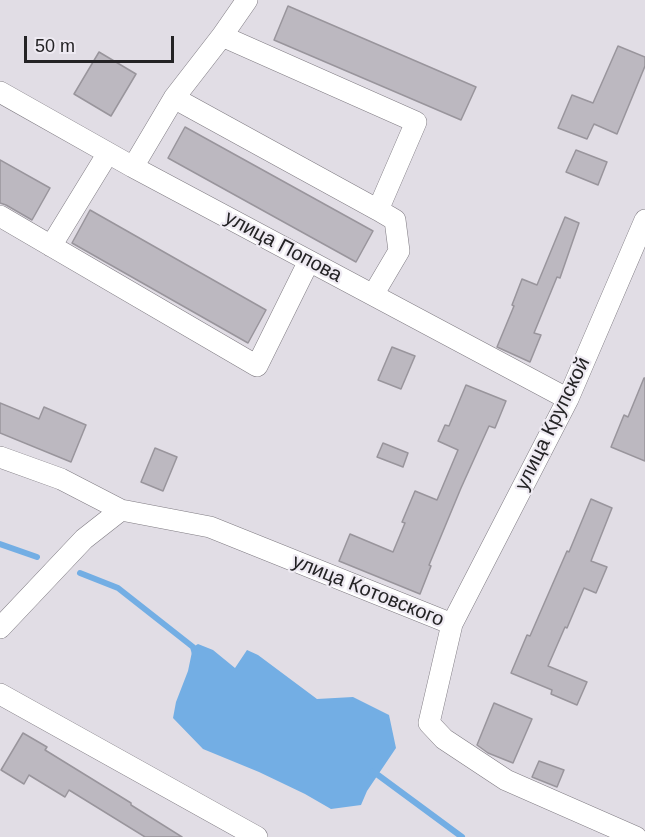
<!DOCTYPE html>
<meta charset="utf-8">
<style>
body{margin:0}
#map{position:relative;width:645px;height:837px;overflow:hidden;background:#e1dde5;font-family:Arial,sans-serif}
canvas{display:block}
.scale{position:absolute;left:24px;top:36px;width:150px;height:27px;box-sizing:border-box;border:3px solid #242325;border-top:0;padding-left:8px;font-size:18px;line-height:21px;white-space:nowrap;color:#242325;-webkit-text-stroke:4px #eeeaf2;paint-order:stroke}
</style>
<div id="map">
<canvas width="645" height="837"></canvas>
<div class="scale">50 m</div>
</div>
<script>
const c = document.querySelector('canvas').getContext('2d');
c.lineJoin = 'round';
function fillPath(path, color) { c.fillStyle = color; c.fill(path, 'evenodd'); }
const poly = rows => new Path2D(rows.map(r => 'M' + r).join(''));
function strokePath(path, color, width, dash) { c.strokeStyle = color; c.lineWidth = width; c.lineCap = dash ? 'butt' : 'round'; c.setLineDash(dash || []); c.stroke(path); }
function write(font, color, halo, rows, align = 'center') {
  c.font = font + ' Arial,sans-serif'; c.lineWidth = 4.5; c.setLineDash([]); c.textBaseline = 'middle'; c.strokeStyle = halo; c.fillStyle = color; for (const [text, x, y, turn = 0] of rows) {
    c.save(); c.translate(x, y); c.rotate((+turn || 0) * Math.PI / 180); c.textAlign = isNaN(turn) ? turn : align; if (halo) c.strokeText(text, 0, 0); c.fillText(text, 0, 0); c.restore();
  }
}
fillPath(poly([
 [198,644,213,650,235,668,247,650,258,655,317,699,353,697,389,715,396,748,367,791,361,805,331,809,305,794,259,772,203,749,173,718,176,702,188,671,193,647]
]), '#73aee4');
strokePath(poly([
 [0,544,37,557],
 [80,573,118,588,193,647,195,654],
 [372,772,378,775,462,837]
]), '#73aee4', 6);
const building = poly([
 [288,6,476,87,461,120,274,40,288,6],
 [618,46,645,57,645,66,617,134,594,124,587,139,558,128,572,95,593,103,618,46],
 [99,52,136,74,111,116,74,94,99,52],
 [185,127,373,231,356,262,168,158,185,127],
 [576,150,607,162,598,185,566,172,576,150],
 [0,160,50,188,32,220,6,205,0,203,0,160],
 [90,210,266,310,248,343,72,243,90,210],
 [565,217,579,223,560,278,557,277,534,333,541,335,530,362,497,347,514,306,512,305,522,279,537,285,565,217],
 [392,347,415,356,401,389,378,380,392,347],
 [644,378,645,378,645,461,611,447,624,415,628,417,644,378],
 [466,385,506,401,495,428,489,426,461,488,429,565,431,566,420,594,339,561,350,534,393,552,405,523,402,522,415,491,437,500,458,450,438,441,445,425,449,426,466,385],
 [0,403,39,419,44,407,86,425,71,462,0,433,0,403],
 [383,443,408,453,403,467,377,457,383,443],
 [155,448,177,457,163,491,141,482,155,448],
 [591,499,612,508,591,561,607,567,596,593,584,588,567,628,565,627,548,666,587,682,577,705,551,694,552,690,511,673,527,635,530,636,567,551,569,552,591,499],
 [494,703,532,719,513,763,488,753,477,745,494,703],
 [23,733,47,747,45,750,131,803,131,805,182,837,145,837,69,790,65,797,29,775,24,784,1,770,23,733],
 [539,761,564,770,557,787,532,777,539,761]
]);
fillPath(building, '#bcb8c0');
strokePath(building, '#99959c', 1.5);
const minor = poly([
 [0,92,133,167,568,399],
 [174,98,378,210,416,122,222,36],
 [133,167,174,98,222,36,247,0],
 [0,216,257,366,309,261],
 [51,246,108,153],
 [373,295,399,251,395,220,378,210],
 [0,457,61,479,121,510,210,527,452,624,429,723,444,739,506,780,636,837],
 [452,624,568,399,645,220],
 [0,628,84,539,121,510],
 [0,694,257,837]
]);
strokePath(minor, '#7f7b82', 22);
strokePath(minor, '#fff', 21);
write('20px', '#242325', '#eeeaf2', [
 ["улица Попова",283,247,28],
 ["улица Крупской",553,424,-64],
 ["улица Котовского",368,591,22]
]);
</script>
